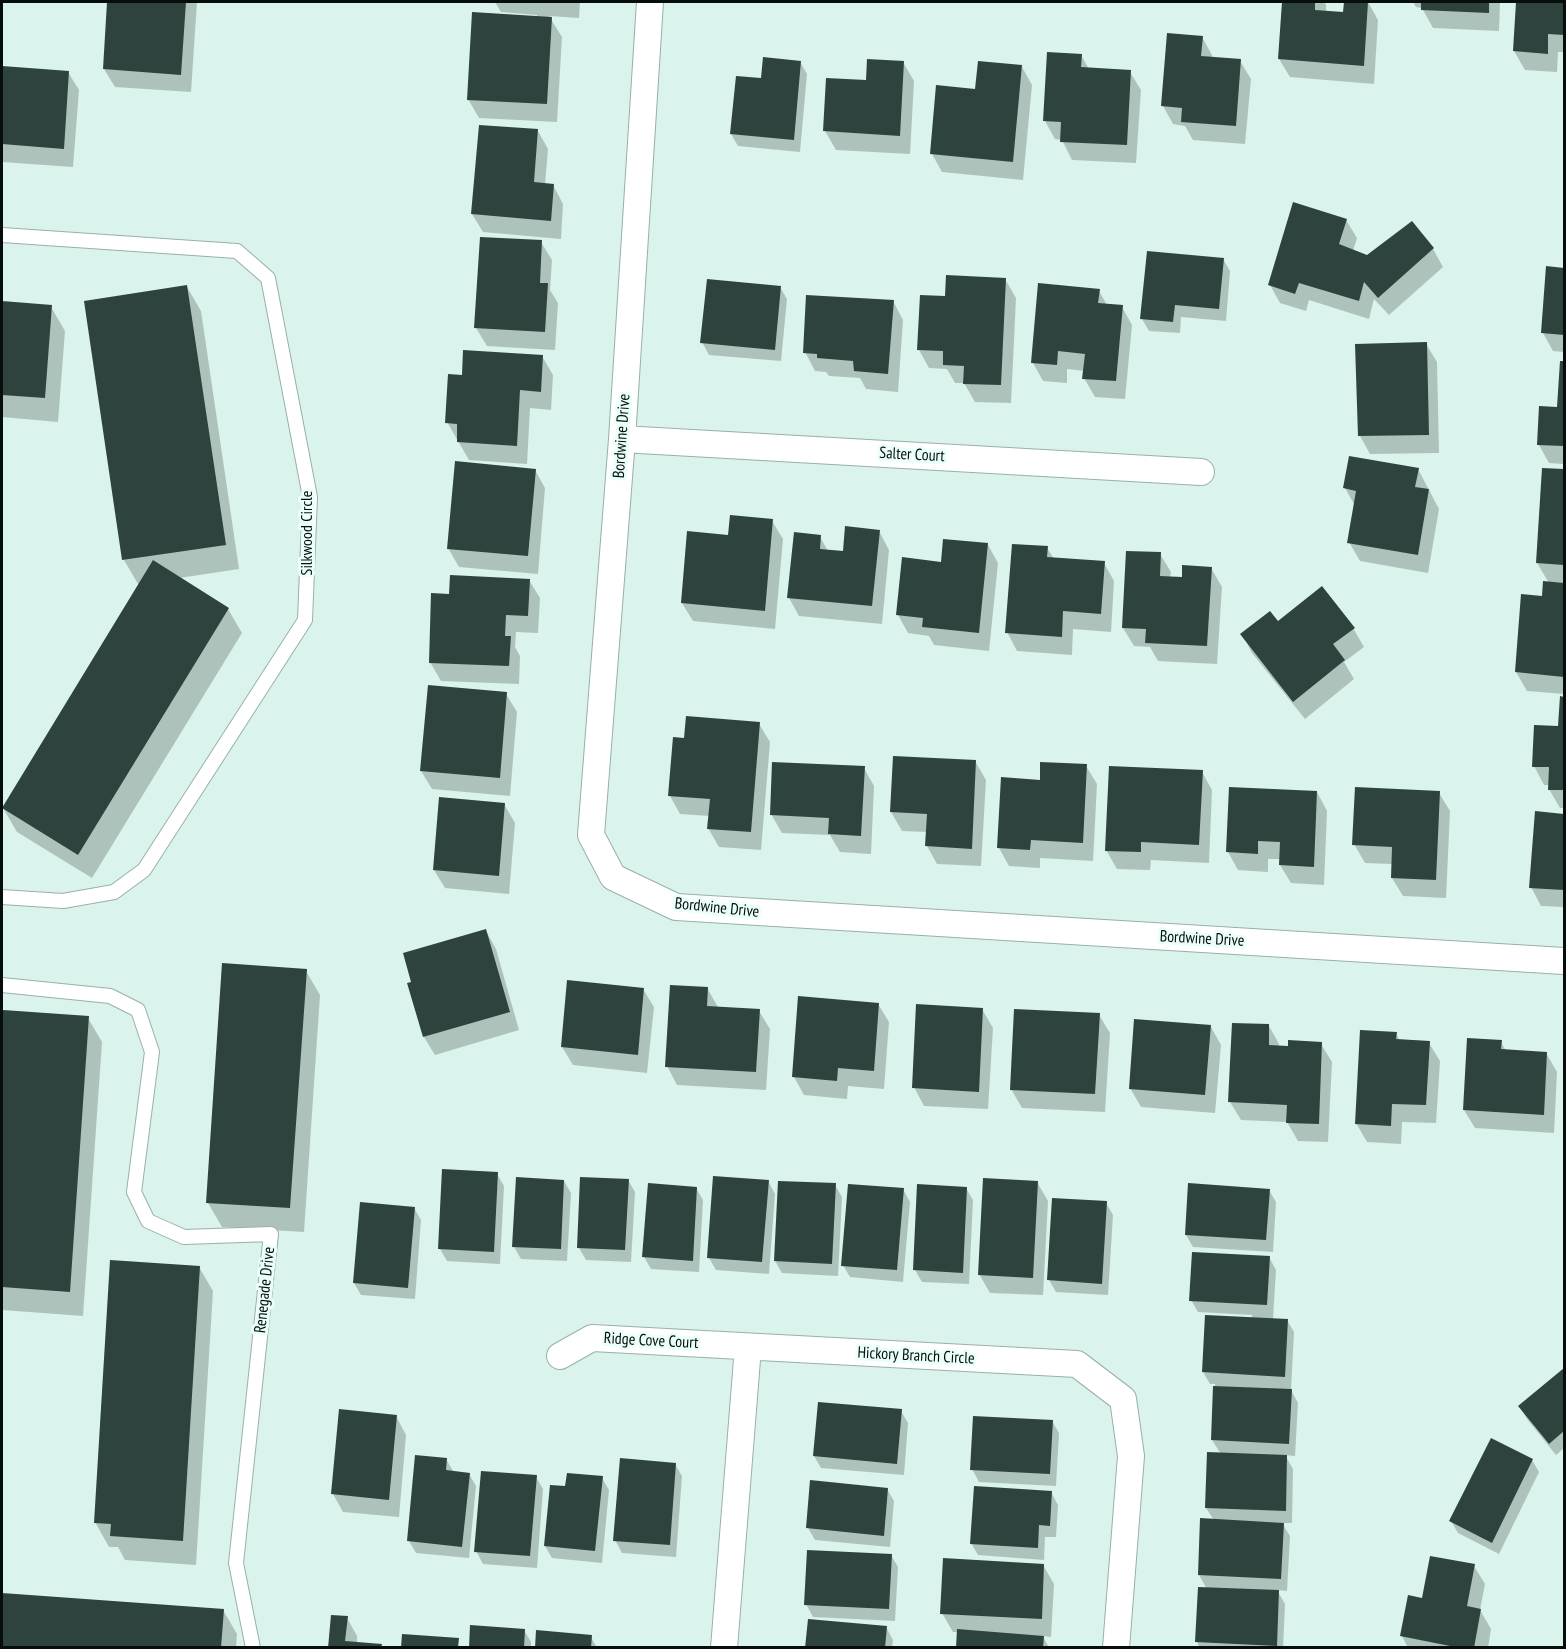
<!DOCTYPE html>
<style>
body{margin:0}
#map{position:relative;width:1566px;height:1649px;overflow:hidden;background:#daf3ec;font-family:"PT Sans Narrow",sans-serif}
canvas{display:block}
.frame{position:absolute;inset:0;border:3px solid #060e0c;pointer-events:none}
</style>
<div id="map">
<canvas width="1566" height="1649"></canvas>
<div class="frame"></div>
</div>
<script>
const c = document.querySelector('canvas').getContext('2d');
c.lineJoin = 'round';
function fillPath(path, color) { c.fillStyle = color; c.fill(path, 'evenodd'); }
const poly = rows => new Path2D(rows.map(r => 'M' + r).join(''));
function strokePath(path, color, width, dash) { c.strokeStyle = color; c.lineWidth = width; c.lineCap = dash ? 'butt' : 'round'; c.setLineDash(dash || []); c.stroke(path); }
function write(font, color, halo, rows, align = 'center') {
  c.font = font + ' "PT Sans Narrow",sans-serif'; c.lineWidth = 6; c.setLineDash([]); c.textBaseline = 'middle'; c.strokeStyle = halo; c.fillStyle = color; for (const [text, x, y, turn = 0] of rows) {
    c.save(); c.translate(x, y); c.rotate((+turn || 0) * Math.PI / 180); c.textAlign = isNaN(turn) ? turn : align; if (halo) c.strokeText(text, 0, 0); c.fillText(text, 0, 0); c.restore();
  }
}
fillPath(poly([
 [109,2,197,2,191,92,115,87,104,69],
 [495,2,580,2,579,18,549,16,562,37,557,122,479,118,468,99,537,18,537,15,501,12],
 [1283,2,1324,2,1326,5,1326,12,1344,13,1345,2,1368,2,1378,20,1374,84,1290,77,1279,59],
 [1413,2,1500,2,1499,31,1433,28,1422,8,1416,7],
 [1517,2,1564,2,1564,52,1558,52,1557,72,1525,70,1514,51],
 [1202,37,1212,55,1212,59,1240,61,1251,79,1245,144,1193,140,1185,126,1173,124,1163,106],
 [1081,55,1089,69,1130,72,1141,90,1136,163,1072,160,1062,140,1055,139,1045,121],
 [800,62,807,74,800,152,738,146,731,134,762,80],
 [903,62,914,81,910,154,836,150,825,131,827,80,867,82],
 [2,67,68,72,79,90,73,167,2,162],
 [1022,67,1032,85,1023,180,942,172,932,154,977,90],
 [538,131,548,149,545,185,553,185,563,204,561,239,483,232,472,214],
 [1346,220,1357,238,1353,251,1367,257,1433,249,1443,267,1389,315,1374,299,1369,319,1309,300,1306,311,1280,303,1270,285],
 [541,242,552,260,550,290,558,303,555,350,487,346,476,328],
 [1223,259,1230,271,1226,321,1181,317,1180,333,1149,331,1142,319],
 [1548,268,1564,269,1564,352,1553,351,1543,333],
 [1005,279,1016,298,1011,403,975,402,964,383,955,383,947,369,929,368,919,350,946,297],
 [187,287,201,311,239,569,179,578,228,609,242,633,92,878,17,832,3,808,141,583,138,584,124,560],
 [780,287,787,299,781,361,709,355,702,342],
 [1099,291,1107,305,1122,307,1132,325,1125,399,1095,397,1084,378,1085,371,1067,369,1067,383,1043,381,1033,363],
 [893,301,903,320,898,392,866,389,860,378,829,376,826,372,815,371,805,352],
 [2,303,51,307,65,331,58,422,2,417],
 [1426,344,1437,362,1439,453,1370,454,1360,436,1357,346],
 [542,356,553,375,551,410,530,408,527,464,469,460,447,422,464,376],
 [1561,362,1564,363,1564,464,1549,463,1539,445,1559,409],
 [1418,469,1439,509,1428,573,1360,561,1349,542,1355,506,1345,488],
 [1543,469,1564,471,1564,694,1527,691,1516,672,1523,596,1544,598,1549,583,1537,563],
 [535,470,545,488,538,574,459,567,448,548],
 [772,521,783,539,775,629,693,621,682,603,729,537],
 [879,531,889,550,882,624,799,616,789,598,820,537,828,551,844,552],
 [988,545,998,563,989,651,934,645,929,636,908,633,898,615,942,563],
 [1047,548,1054,559,1104,563,1114,581,1111,632,1073,629,1072,655,1017,651,1007,632],
 [1160,554,1171,572,1170,578,1183,578,1211,568,1222,587,1217,664,1158,661,1150,647,1134,646,1123,628],
 [529,580,540,598,538,633,516,632,515,647,520,656,519,684,441,681,430,662,450,595],
 [1278,623,1353,628,1364,647,1344,662,1354,679,1305,719,1252,653,1242,634],
 [506,694,517,712,510,796,432,789,421,771],
 [1561,698,1564,698,1564,808,1560,808,1549,789,1550,785,1544,785,1534,766,1560,727],
 [759,724,770,742,761,850,719,847,708,828,710,816,680,814,670,796,686,739],
 [894,757,975,761,986,780,981,866,937,864,927,846,928,832,902,831,891,812],
 [1086,766,1097,784,1093,861,1040,858,1040,868,1009,866,999,848,1041,781],
 [864,768,874,786,871,854,840,852,830,835,782,833,771,814],
 [1202,772,1212,790,1209,863,1151,860,1150,870,1117,869,1106,850],
 [1317,792,1327,811,1324,885,1291,883,1280,865,1281,859,1268,859,1268,872,1238,870,1228,852],
 [1439,793,1450,811,1446,898,1403,896,1392,878,1393,864,1365,863,1354,844],
 [504,804,515,823,509,894,445,888,434,870],
 [1536,813,1564,815,1564,907,1541,906,1531,887],
 [486,931,496,949,519,1030,435,1055,424,1037],
 [306,971,320,995,304,1232,222,1227,208,1203],
 [707,988,718,1007,759,1011,770,1029,766,1090,677,1085,667,1066],
 [643,989,654,1007,647,1073,573,1065,562,1047],
 [878,1004,889,1022,884,1089,848,1086,847,1099,804,1095,794,1077],
 [982,1009,993,1028,988,1109,924,1106,914,1087],
 [4,1012,88,1018,102,1042,83,1316,2,1310,2,1051],
 [1099,1015,1110,1033,1105,1112,1022,1108,1011,1089],
 [1269,1026,1279,1044,1279,1047,1321,1044,1332,1062,1328,1142,1298,1141,1287,1122,1241,1120,1230,1102],
 [1211,1027,1221,1045,1215,1113,1141,1107,1130,1088],
 [1396,1033,1400,1041,1429,1043,1440,1061,1436,1123,1402,1122,1401,1144,1367,1142,1356,1123],
 [1501,1042,1506,1051,1546,1053,1557,1072,1554,1133,1475,1128,1464,1110],
 [444,1171,497,1174,504,1186,500,1264,447,1261,440,1249],
 [628,1180,635,1192,631,1262,586,1260,579,1248],
 [564,1181,571,1193,567,1261,521,1259,514,1247],
 [768,1181,775,1194,769,1274,716,1270,709,1258],
 [1037,1182,1048,1201,1043,1295,990,1293,979,1274],
 [835,1185,842,1197,838,1276,782,1273,775,1261],
 [696,1188,703,1200,699,1272,651,1269,644,1257],
 [966,1188,973,1200,969,1284,922,1282,915,1270],
 [903,1189,910,1202,903,1282,850,1277,843,1265],
 [1269,1190,1276,1202,1273,1252,1193,1247,1186,1235],
 [1053,1200,1106,1203,1113,1215,1108,1295,1056,1292,1049,1280],
 [414,1208,421,1220,415,1299,361,1295,354,1283],
 [1269,1257,1276,1270,1273,1319,1287,1320,1294,1332,1291,1390,1298,1403,1295,1456,1285,1455,1293,1469,1292,1523,1282,1523,1290,1536,1287,1591,1277,1590,1285,1604,1283,1648,1200,1648,1197,1642,1207,1589,1199,1575,1214,1520,1206,1508,1221,1454,1212,1440,1215,1384,1210,1384,1203,1372,1252,1318,1252,1315,1198,1312,1191,1300],
 [199,1267,213,1291,196,1565,125,1560,118,1547,109,1547,95,1522],
 [1564,1370,1564,1448,1556,1455,1527,1419,1520,1407],
 [901,1411,908,1423,904,1475,821,1468,814,1456],
 [396,1416,406,1435,399,1517,343,1512,333,1494],
 [1052,1421,1059,1433,1056,1486,979,1482,972,1469],
 [446,1459,453,1471,469,1474,476,1486,469,1558,416,1553,409,1541],
 [1532,1460,1539,1472,1499,1554,1458,1533,1451,1521],
 [675,1464,682,1476,676,1557,622,1553,615,1540],
 [536,1477,543,1489,537,1568,483,1564,476,1551],
 [602,1478,609,1490,602,1563,552,1558,545,1546,567,1488],
 [887,1489,894,1501,890,1547,815,1540,808,1528],
 [1051,1492,1058,1505,1056,1537,1045,1537,1044,1560,978,1555,971,1543],
 [891,1555,898,1567,895,1621,813,1617,806,1604],
 [1043,1565,1054,1584,1051,1637,1043,1636,1049,1648,957,1648,959,1632,953,1632,942,1613],
 [1474,1566,1485,1584,1480,1610,1491,1629,1488,1648,1408,1648,1402,1636,1423,1600],
 [2,1595,223,1610,237,1634,236,1648,2,1648],
 [347,1618,357,1636,357,1643,381,1646,382,1648,329,1648],
 [886,1627,893,1640,892,1648,807,1648],
 [524,1630,531,1642,531,1648,471,1648],
 [591,1637,597,1648,536,1648]
]), '#0003');
fillPath(poly([
 [107,2,186,2,181,75,103,69],
 [1282,2,1315,2,1315,10,1343,12,1344,2,1368,2,1364,66,1278,59],
 [1421,2,1489,2,1489,13,1421,10],
 [1516,2,1564,2,1564,35,1548,34,1548,54,1513,51],
 [472,12,552,17,547,104,467,100],
 [1167,33,1203,36,1201,56,1241,59,1236,126,1181,122,1182,108,1161,106],
 [1047,52,1082,54,1081,67,1131,70,1127,145,1060,142,1061,122,1043,121],
 [763,57,801,61,794,140,730,134,736,76,761,78],
 [867,59,904,61,900,136,823,131,826,78,866,80],
 [978,61,1022,65,1013,162,930,154,936,85,975,89],
 [2,66,69,71,64,149,2,144],
 [479,125,538,129,534,182,554,184,551,221,471,214],
 [1293,202,1347,219,1339,244,1367,255,1412,221,1434,248,1378,298,1364,282,1359,301,1299,283,1295,294,1268,285],
 [480,237,542,240,540,283,548,283,545,332,474,328],
 [1147,251,1224,258,1219,309,1175,305,1173,322,1140,319],
 [1546,266,1564,268,1564,335,1541,333],
 [946,275,1006,278,1001,385,963,384,964,366,943,365,943,351,917,350,920,295,945,296],
 [707,279,781,286,775,350,700,343],
 [1038,283,1100,289,1098,303,1123,305,1116,381,1082,379,1085,354,1058,351,1057,365,1031,363],
 [187,285,226,545,122,560,84,301],
 [806,295,894,300,888,374,854,371,853,361,817,358,817,354,803,353],
 [2,301,52,305,45,398,2,395],
 [1427,342,1429,435,1358,436,1355,344],
 [463,350,543,355,541,392,520,390,517,446,457,442,457,424,445,423,448,374,462,375],
 [1560,361,1564,361,1564,446,1537,445,1539,406,1557,407],
 [1349,456,1419,468,1415,487,1429,489,1418,555,1347,543,1356,491,1343,488],
 [455,461,536,469,528,556,447,549],
 [1542,468,1564,469,1564,565,1536,563],
 [730,515,773,519,765,611,681,603,687,531,728,535],
 [845,526,880,530,872,606,787,598,794,532,821,535,820,549,843,551],
 [943,539,988,543,979,633,922,627,923,618,896,615,902,557,941,562],
 [1012,544,1048,546,1047,557,1105,561,1101,614,1063,611,1062,637,1005,633],
 [1126,551,1161,552,1160,576,1182,577,1182,565,1212,567,1207,646,1145,643,1146,629,1122,628],
 [153,560,229,608,78,855,2,808],
 [450,575,530,579,528,616,506,615,505,636,511,636,509,666,429,663,431,593,449,594],
 [1543,581,1564,583,1564,677,1515,672,1521,594,1542,596],
 [1322,586,1355,628,1333,644,1345,660,1293,702,1240,634,1270,611,1278,621],
 [428,685,507,692,500,778,420,771],
 [1560,696,1564,697,1564,790,1548,790,1549,767,1532,767,1534,725,1558,726],
 [686,716,760,722,751,832,707,829,710,799,668,796,673,737,684,738],
 [893,756,976,760,972,849,925,846,927,814,890,812],
 [772,762,865,766,861,836,828,834,829,818,770,815],
 [1040,762,1087,764,1083,843,1031,840,1030,850,997,848,1001,777,1040,780],
 [1109,766,1203,770,1199,845,1141,842,1141,852,1105,851],
 [1229,787,1317,791,1314,867,1279,865,1280,842,1258,841,1258,854,1226,852],
 [1355,787,1440,791,1436,880,1391,878,1392,847,1352,845],
 [439,797,505,803,499,876,433,870],
 [1535,811,1564,814,1564,890,1529,888],
 [486,929,510,1012,423,1037,407,983,411,982,403,953],
 [222,963,307,969,290,1208,206,1203],
 [567,980,644,988,638,1055,561,1047],
 [670,985,708,987,707,1006,760,1009,756,1072,665,1067],
 [798,996,879,1003,874,1071,838,1068,837,1081,792,1077],
 [916,1004,983,1008,979,1092,912,1088],
 [1014,1009,1100,1013,1095,1094,1010,1090],
 [3,1010,89,1016,70,1292,2,1287,2,1029],
 [1134,1019,1211,1025,1205,1095,1129,1089],
 [1232,1023,1269,1024,1269,1045,1288,1046,1288,1040,1322,1042,1319,1124,1286,1123,1287,1105,1228,1102],
 [1360,1030,1397,1032,1396,1039,1430,1041,1426,1105,1392,1104,1391,1126,1355,1124],
 [1467,1038,1502,1040,1501,1049,1547,1052,1544,1115,1463,1110],
 [442,1169,498,1172,494,1252,438,1249],
 [713,1176,769,1180,762,1262,707,1258],
 [516,1177,564,1180,561,1249,512,1247],
 [580,1177,629,1179,625,1250,577,1248],
 [983,1178,1038,1181,1033,1278,978,1275],
 [778,1181,836,1183,832,1264,774,1261],
 [648,1183,697,1187,693,1261,642,1257],
 [1188,1183,1270,1189,1266,1240,1185,1235],
 [848,1184,904,1188,897,1270,841,1266],
 [917,1184,967,1187,963,1273,913,1270],
 [1052,1198,1107,1201,1102,1284,1047,1280],
 [360,1202,415,1207,408,1288,353,1283],
 [1192,1252,1270,1256,1267,1305,1189,1301],
 [110,1260,200,1266,183,1541,110,1536,111,1524,94,1523],
 [1205,1315,1288,1319,1285,1377,1202,1372],
 [1564,1368,1564,1431,1549,1444,1518,1406],
 [1213,1386,1292,1389,1289,1444,1211,1440],
 [818,1402,902,1409,897,1464,813,1456],
 [339,1409,397,1415,389,1500,331,1494],
 [973,1416,1053,1420,1050,1474,970,1470],
 [1491,1438,1533,1459,1492,1543,1449,1521],
 [1207,1452,1287,1455,1286,1511,1205,1508],
 [415,1455,447,1458,446,1470,470,1473,462,1547,407,1541],
 [620,1458,676,1463,670,1545,613,1541],
 [481,1471,537,1475,530,1556,474,1552],
 [567,1473,603,1476,595,1551,544,1546,550,1485,565,1486],
 [810,1480,888,1488,884,1536,806,1528],
 [974,1486,1052,1491,1050,1526,1039,1525,1038,1548,970,1544],
 [1200,1518,1284,1523,1281,1579,1198,1575],
 [807,1550,892,1554,889,1609,804,1605],
 [1430,1556,1475,1564,1467,1606,1481,1609,1474,1648,1460,1648,1400,1636,1408,1595,1422,1598],
 [943,1558,1044,1564,1042,1619,940,1614],
 [1198,1587,1279,1590,1277,1646,1195,1642],
 [2,1593,224,1609,221,1648,2,1648],
 [331,1615,348,1616,345,1641,382,1644,381,1648,328,1648],
 [808,1619,887,1626,885,1648,805,1648],
 [470,1625,525,1629,524,1648,469,1648],
 [957,1629,1044,1636,1043,1648,956,1648],
 [536,1630,592,1635,591,1648,535,1648],
 [402,1634,459,1638,458,1648,401,1648]
]), '#2e433e');
const lane = poly([
 [2,235,237,251,268,278,310,497,305,620,144,870,114,892,63,901,2,897],
 [2,985,110,996,138,1010,152,1052,134,1192,148,1221,184,1237,271,1234,236,1563,253,1648]
]);
const street = poly([
 [650,2,622,439,591,835,613,877,676,907,1564,961],
 [622,439,1201,472],
 [560,1356,592,1338,1077,1364,1123,1399,1131,1456,1116,1648],
 [724,1648,748,1347]
]);
strokePath(lane, '#98b0aa', 16);
strokePath(street, '#98b0aa', 28);
strokePath(lane, '#fff', 14);
strokePath(street, '#fff', 26);
write('16px', '#060e0c', '#ebfffa', [
 ["Bordwine Drive",622,436,-86],
 ["Salter Court",912,455,3],
 ["Silkwood Circle",307,533,-90],
 ["Bordwine Drive",717,908,6],
 ["Bordwine Drive",1202,939,3],
 ["Renegade Drive",265,1290,-84],
 ["Ridge Cove Court",651,1341,3],
 ["Hickory Branch Circle",916,1356,3]
]);
</script>
